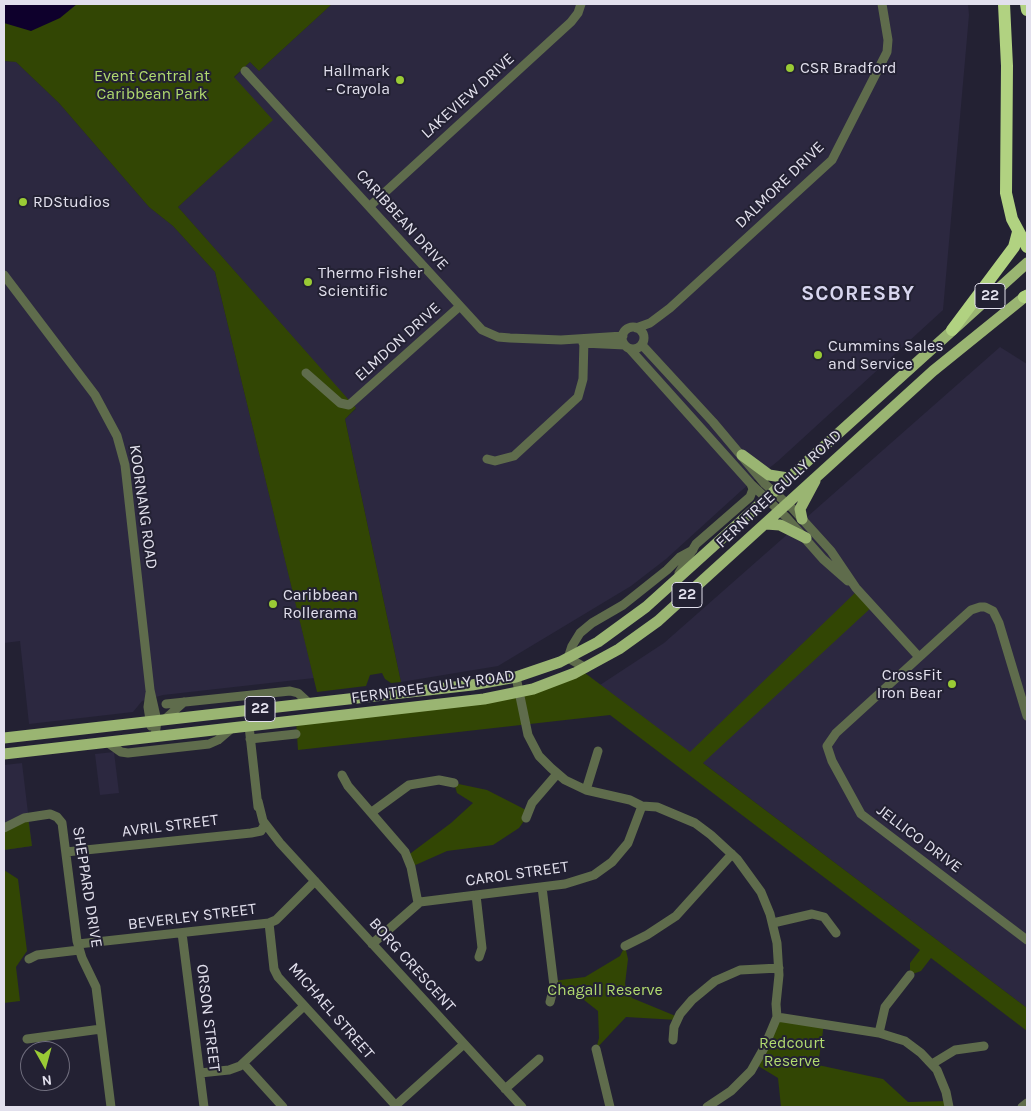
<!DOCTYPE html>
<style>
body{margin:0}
#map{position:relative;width:1031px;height:1111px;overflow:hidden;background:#232133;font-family:Karla,sans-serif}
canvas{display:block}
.frame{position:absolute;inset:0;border:5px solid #e2e0ed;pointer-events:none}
.north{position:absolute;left:20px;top:1041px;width:50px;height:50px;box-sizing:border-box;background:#232133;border:1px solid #6f6d7d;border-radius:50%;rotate:173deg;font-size:14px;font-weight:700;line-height:20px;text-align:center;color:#e2e0ed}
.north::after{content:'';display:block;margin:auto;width:18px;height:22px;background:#9acb35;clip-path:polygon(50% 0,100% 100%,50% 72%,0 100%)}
</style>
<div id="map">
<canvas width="1031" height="1111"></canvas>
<div class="frame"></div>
<div class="north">N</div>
</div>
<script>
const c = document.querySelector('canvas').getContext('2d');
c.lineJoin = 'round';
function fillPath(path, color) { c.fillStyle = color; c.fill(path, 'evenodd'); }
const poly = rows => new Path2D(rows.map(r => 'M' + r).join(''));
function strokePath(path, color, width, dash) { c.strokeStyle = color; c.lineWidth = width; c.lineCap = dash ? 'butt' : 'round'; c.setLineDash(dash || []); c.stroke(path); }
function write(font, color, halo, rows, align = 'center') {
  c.font = font + ' Karla,sans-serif'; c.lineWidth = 4; c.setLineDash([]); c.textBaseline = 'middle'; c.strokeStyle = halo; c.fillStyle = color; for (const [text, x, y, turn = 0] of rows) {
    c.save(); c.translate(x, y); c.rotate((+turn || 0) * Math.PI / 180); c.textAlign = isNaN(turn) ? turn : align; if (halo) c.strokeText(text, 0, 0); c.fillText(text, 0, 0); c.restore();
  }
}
fillPath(poly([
 [332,4,968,4,969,15,943,310,778,461,742,490,666,559,631,586,498,666,401,682,345,419,356,409,178,207,272,120,234,78,250,62,259,71],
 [4,61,16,62,59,103,149,207,173,226,215,272,314,678,163,695,142,701,133,712,29,724,20,641,4,643],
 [1000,347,1027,364,1027,1008,600,685,664,643],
 [114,752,119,793,100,795,95,754],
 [22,763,32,846,4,850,4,765]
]), '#2c2840');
fillPath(poly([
 [4,4,332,4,259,71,250,62,234,77,273,120,178,207,356,408,345,419,401,682,391,683,385,679,382,673,370,675,366,686,317,692,215,272,173,226,149,207,59,103,16,62,4,61],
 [858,590,873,606,703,763,1027,1008,1027,1031,931,958,921,971,910,975,910,963,920,950,610,715,298,750,296,721,484,699,581,670,690,752],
 [454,783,487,790,528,811,526,818,519,828,493,845,447,851,411,867,407,856,451,823,473,803,457,793],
 [28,817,32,846,4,850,4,828],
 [4,870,18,879,27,951,16,967,20,1001,4,1003],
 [625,946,628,959,625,984,632,998,678,1017,677,1020,626,1017,596,1049,599,1038,598,1011,579,996,553,990,553,981,585,977,620,956],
 [776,1019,824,1024,818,1065,883,1079,908,1102,949,1101,949,1107,781,1107,778,1078,755,1064]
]), '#324604');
fillPath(poly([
 [4,4,77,4,60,18,31,31,4,23]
]), '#0e002c');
strokePath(poly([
 [245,71,482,330,498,337,510,338,561,340,623,336],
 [370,206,571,22,578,13,581,4],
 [4,275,95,395,117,436,125,465,150,690,157,721,155,736],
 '622 338a11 11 0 1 1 22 0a11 11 0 1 1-22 0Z',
 [636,328,650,323,670,308,832,160,887,52,888,40,882,4],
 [583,343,625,345],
 [642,345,713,422,765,484,793,509,831,551,856,588,919,657],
 [629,348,751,484,786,517,823,559,848,581],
 [306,373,340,403,349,405,460,306],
 [487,459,495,461,514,456,578,397,583,379,584,339],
 [679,573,696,544,750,497,753,489,751,484],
 [586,668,568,658,572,646,580,633,592,623,623,605,667,570,680,557,693,550],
 [516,677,528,735,539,756,551,768,565,780,586,790,630,800,642,806,657,807,695,823,711,835,737,859,761,892,770,914,777,943,779,975,776,1004,777,1017,764,1048,751,1071,731,1091,707,1107],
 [150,693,148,707,151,726],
 [166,704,290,691,298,693,310,704],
 [1027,716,999,623,993,611,985,607,980,607,971,610,961,619,836,733,827,746,832,761,861,814,1027,940],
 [164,720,184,702],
 [249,726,258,807],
 [250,739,296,734],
 [107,742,121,752,128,753,209,744,218,740,232,728],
 [342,775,348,786,405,852,411,867,418,903],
 [586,790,598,751],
 [258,801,263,821,280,843,522,1107],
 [372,812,409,785,439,780,454,783],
 [526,818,532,803,557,774],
 [4,828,24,818,50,814,57,817,62,823,77,941,82,958,96,987,111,1107],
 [66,852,251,833,261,831,265,824],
 [542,887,554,986,550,1002],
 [476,895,482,948,479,957],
 [269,923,274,969,278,977,397,1107],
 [773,923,812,914,824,917,836,933],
 [182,933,204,1107],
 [78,944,269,923,276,920,315,881],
 [372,944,420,902,565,884,594,875,612,862,628,843,642,806],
 [625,946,647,935,676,916,732,854],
 [29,959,37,955,79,950],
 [777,1017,879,1033,905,1041,921,1053,937,1070,946,1092,949,1107],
 [879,1033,885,1007,910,975],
 [27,1039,101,1029],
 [673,1040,674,1027,680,1014,692,1000,715,981,740,970,779,968],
 [596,1049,610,1107],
 [243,1063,283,1107],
 [932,1064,955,1050,984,1046],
 [200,1073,229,1070,240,1066,304,1006],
 [505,1089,539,1059],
 [395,1106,464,1044],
 [1022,1107,1027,1103]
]), '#5f6c4c', 9);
strokePath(poly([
 [742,455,769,475,788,478],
 [802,519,800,509,815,481],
 [766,524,780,525,806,538],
 [4,738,472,685,516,677,560,662,598,642,646,607,1027,263],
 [4,754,484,699,533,689,575,673,619,649,658,621,933,371,1027,295]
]), '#9ab572', 11);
strokePath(poly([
 [1004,4,1007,66,1006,193,1012,219,1027,247],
 [1026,4,1027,10],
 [1024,297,1027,296],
 [952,330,1014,247,1018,232]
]), '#b1d281', 12);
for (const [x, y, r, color] of [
 [790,68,5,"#9acb35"],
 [400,80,5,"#9acb35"],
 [23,202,5,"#9acb35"],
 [308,282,5,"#9acb35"],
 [818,355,5,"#9acb35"],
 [273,604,5,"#9acb35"],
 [952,684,5,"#9acb35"]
]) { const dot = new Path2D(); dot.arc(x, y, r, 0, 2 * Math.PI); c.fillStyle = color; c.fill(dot); strokePath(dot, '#232133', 2); }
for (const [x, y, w] of [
 [990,296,30],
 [687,595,30],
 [260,709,30]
]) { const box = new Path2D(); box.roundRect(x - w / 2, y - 12.5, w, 25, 4); c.fillStyle = '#232133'; c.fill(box); strokePath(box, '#e2e0ed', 1); }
write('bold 15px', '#e2e0ed', null, [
 ["22",990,296],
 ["22",687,595],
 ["22",260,709]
]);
write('16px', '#e2e0ed', '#232133', [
 ["CSR Bradford",800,68],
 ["Hallmark",390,71,"right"],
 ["- Crayola",390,89,"right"],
 ["RDStudios",33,202],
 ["Thermo Fisher",318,273],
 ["Scientific",318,291],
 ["Cummins Sales",828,346],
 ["and Service",828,364],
 ["Caribbean",283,595],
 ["Rollerama",283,613],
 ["CrossFit",942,675,"right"],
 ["Iron Bear",942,693,"right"]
], 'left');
write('16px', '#b1da6f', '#232133', [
 ["Event Central at",152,76],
 ["Caribbean Park",152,94],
 ["Chagall Reserve",605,990],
 ["Redcourt",792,1043],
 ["Reserve",792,1061]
]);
write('16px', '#e2e0ed', '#232133', [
 ["LAKEVIEW DRIVE",468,96,-42],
 ["DALMORE DRIVE",780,185,-44],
 ["CARIBBEAN DRIVE",402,220,48],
 ["ELMDON DRIVE",398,342,-42],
 ["FERNTREE GULLY ROAD",779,489,-43],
 ["KOORNANG ROAD",143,507,82],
 ["FERNTREE GULLY ROAD",433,687,-8],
 ["AVRIL STREET",170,826,-7],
 ["JELLICO DRIVE",919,839,37],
 ["CAROL STREET",517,874,-8],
 ["SHEPPARD DRIVE",87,887,81],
 ["BEVERLEY STREET",192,917,-7],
 ["BORG CRESCENT",412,965,48],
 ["MICHAEL STREET",331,1011,49],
 ["ORSON STREET",208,1018,83]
]);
c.letterSpacing = '1px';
write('bold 21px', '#d8d6ef', '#232133', [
 ["SCORESBY",858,294]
]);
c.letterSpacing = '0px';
</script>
